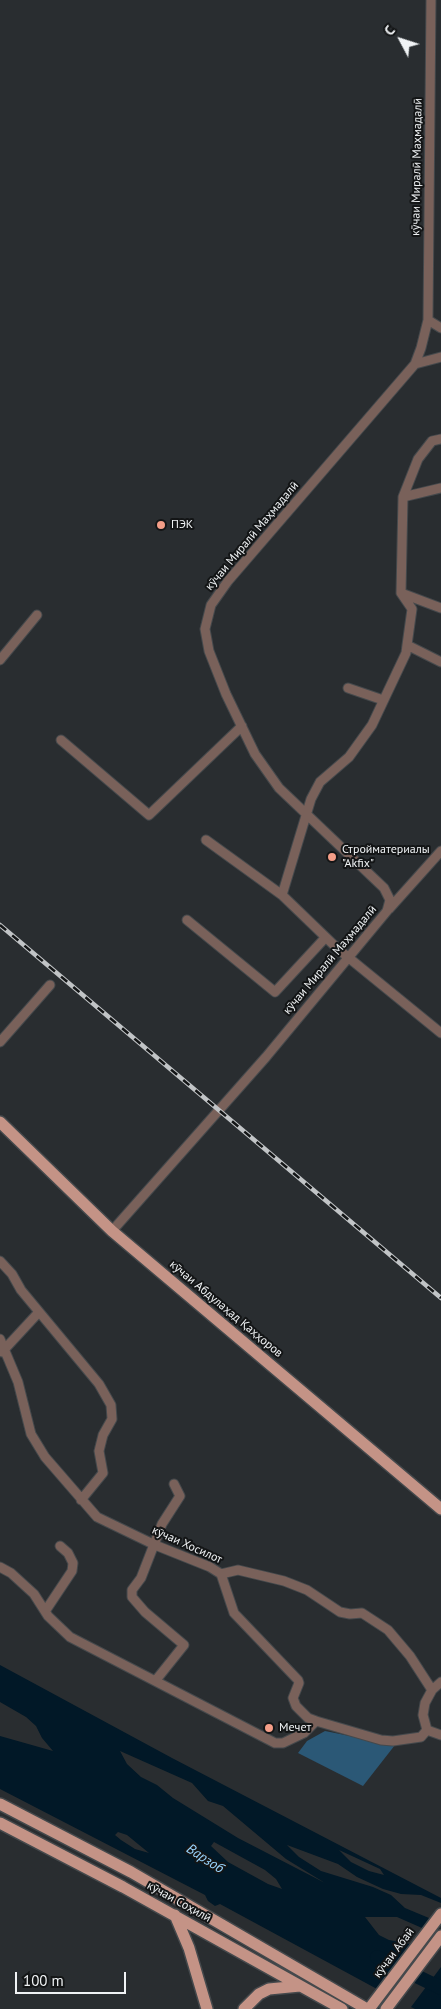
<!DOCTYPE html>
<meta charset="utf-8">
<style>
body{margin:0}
#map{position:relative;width:441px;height:2009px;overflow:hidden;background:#292d30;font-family:"PT Sans",sans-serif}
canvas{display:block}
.north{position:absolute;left:376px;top:15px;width:50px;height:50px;-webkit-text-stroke:4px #131516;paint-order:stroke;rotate:310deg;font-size:14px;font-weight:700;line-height:20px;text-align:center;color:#f0f3f5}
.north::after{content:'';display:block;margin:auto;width:18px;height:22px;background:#f0f3f5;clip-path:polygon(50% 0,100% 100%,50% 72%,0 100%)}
.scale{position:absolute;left:15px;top:1972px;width:111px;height:22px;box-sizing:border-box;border:2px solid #f0f3f5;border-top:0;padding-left:6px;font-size:15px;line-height:18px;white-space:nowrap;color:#f0f3f5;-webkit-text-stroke:4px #131516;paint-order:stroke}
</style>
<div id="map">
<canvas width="441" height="2009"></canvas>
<div class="north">С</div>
<div class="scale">100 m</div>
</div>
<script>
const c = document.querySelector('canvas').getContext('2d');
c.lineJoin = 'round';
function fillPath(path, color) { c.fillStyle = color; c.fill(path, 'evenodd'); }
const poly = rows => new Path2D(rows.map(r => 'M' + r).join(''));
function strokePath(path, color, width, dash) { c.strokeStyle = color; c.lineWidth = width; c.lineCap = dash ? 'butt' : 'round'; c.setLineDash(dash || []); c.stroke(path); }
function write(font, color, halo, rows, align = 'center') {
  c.font = font + ' "PT Sans",sans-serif'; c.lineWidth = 4; c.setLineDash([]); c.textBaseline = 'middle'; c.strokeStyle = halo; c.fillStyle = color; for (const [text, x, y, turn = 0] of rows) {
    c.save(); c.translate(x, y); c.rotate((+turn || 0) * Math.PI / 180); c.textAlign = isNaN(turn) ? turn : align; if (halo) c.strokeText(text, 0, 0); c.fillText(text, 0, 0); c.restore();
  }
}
fillPath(poly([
 [325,1731,395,1745,363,1786,298,1753,307,1741]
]), '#2b5876');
fillPath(poly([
 [0,1665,172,1758,441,1898,441,1903,421,1895,401,1894,383,1889,357,1877,338,1864,287,1845,299,1857,321,1871,373,1887,391,1895,405,1908,429,1918,422,1928,397,1917,365,1917,379,1935,389,1940,410,1944,377,1989,220,1904,215,1906,208,1901,205,1895,0,1789,0,1736,53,1751,42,1738,36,1726,26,1717,0,1702],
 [120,1751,192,1783,208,1801,223,1806,286,1859,325,1883,238,1838,173,1798,157,1785,141,1777,127,1764],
 [118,1832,127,1835,149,1853,135,1849,121,1840,115,1835],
 [214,1842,265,1870,276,1879,282,1889,268,1884,228,1862,211,1846],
 [339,1850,380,1869,384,1875,369,1871,351,1862],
 [441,1967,441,2009,415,2009,411,2007]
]), '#011827');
strokePath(poly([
 [377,1957,441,1988]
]), '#011827', 14);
const minor = poly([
 [428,320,441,328],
 [415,364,441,357],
 [441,439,432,441,418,459,403,497,401,593,412,609,407,645,441,662],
 [403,497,441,488],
 [401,593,441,608],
 [407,645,406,653,372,725,349,757,320,782,311,799,282,895,338,949,441,1033],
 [0,660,37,615],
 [348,688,383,700],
 [61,740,149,815,242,726],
 [206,840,282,895],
 [389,909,441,851],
 [187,920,275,992,325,938],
 [0,1042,50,985],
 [112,1231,266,1057,387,911,390,900,384,888,279,788,255,754,226,694,209,651,205,629,211,605,228,581,415,364,421,348,428,320,431,0],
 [0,1261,12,1274,21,1290,99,1384,111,1405,112,1419,103,1435,99,1451,103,1473,81,1500],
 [0,1339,18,1382,31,1434,45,1457,97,1517,155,1545,210,1567,221,1574,238,1570,284,1581,307,1590,340,1612,350,1614,362,1613,388,1630,410,1656,432,1690],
 [2,1352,39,1312],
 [0,1567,11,1573,34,1594,48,1616,70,1637,275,1743,283,1743,304,1733,316,1721,381,1740,393,1741,421,1737,427,1730,423,1715,425,1703,432,1690,441,1682],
 [221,1574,234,1613,298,1680,299,1683,293,1698,296,1706,308,1718,316,1721],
 [46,1610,72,1571,73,1563,68,1553,60,1546],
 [156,1680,184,1645,145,1612,132,1597,132,1590,141,1578,162,1524,180,1496,174,1484],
 [427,1730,441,1735]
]);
const major = poly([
 [0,1122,112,1231,441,1509],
 [0,1804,131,1872,367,2009],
 [0,1823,123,1887,342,2009],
 [175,1915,189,1948,207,2009],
 [244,2009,259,1994,269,1989,300,1986],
 [369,2009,441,1914],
 [386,2009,441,1936]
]);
strokePath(minor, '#45494c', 11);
strokePath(major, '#45494c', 14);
strokePath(minor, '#79615a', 9);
strokePath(major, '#c49386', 11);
const rail = poly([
 [0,925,441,1298]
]);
strokePath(rail, '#c1c4c6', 4.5);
strokePath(rail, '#131516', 2.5, [8]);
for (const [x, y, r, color] of [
 [161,525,5,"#f49e88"],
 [332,857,5,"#f49e88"],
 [269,1728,5,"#f49e88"]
]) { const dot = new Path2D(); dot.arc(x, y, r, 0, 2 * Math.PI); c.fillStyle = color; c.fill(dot); strokePath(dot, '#131516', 2); }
write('12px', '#f0f3f5', '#131516', [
 ["кӯчаи Миралӣ Маҳмадалӣ",417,167,-89],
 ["кӯчаи Миралӣ Маҳмадалӣ",252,536,-50],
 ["кӯчаи Миралӣ Маҳмадалӣ",330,960,-50],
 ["кӯчаи Абдулаҳад Қаҳҳоров",226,1309,40],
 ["кӯчаи Хосилот",187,1545,24],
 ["кӯчаи Соҳилӣ",179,1902,29],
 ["кӯчаи Абаӣ",394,1953,-53]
]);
write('12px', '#f0f3f5', '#131516', [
 ["ПЭК",171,525],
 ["Стройматериалы",342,850],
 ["\"Akfix\"",342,864],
 ["Мечет",279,1728]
], 'left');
write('italic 14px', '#98d2fb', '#131516', [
 ["Варзоб",205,1859,33]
]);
</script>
